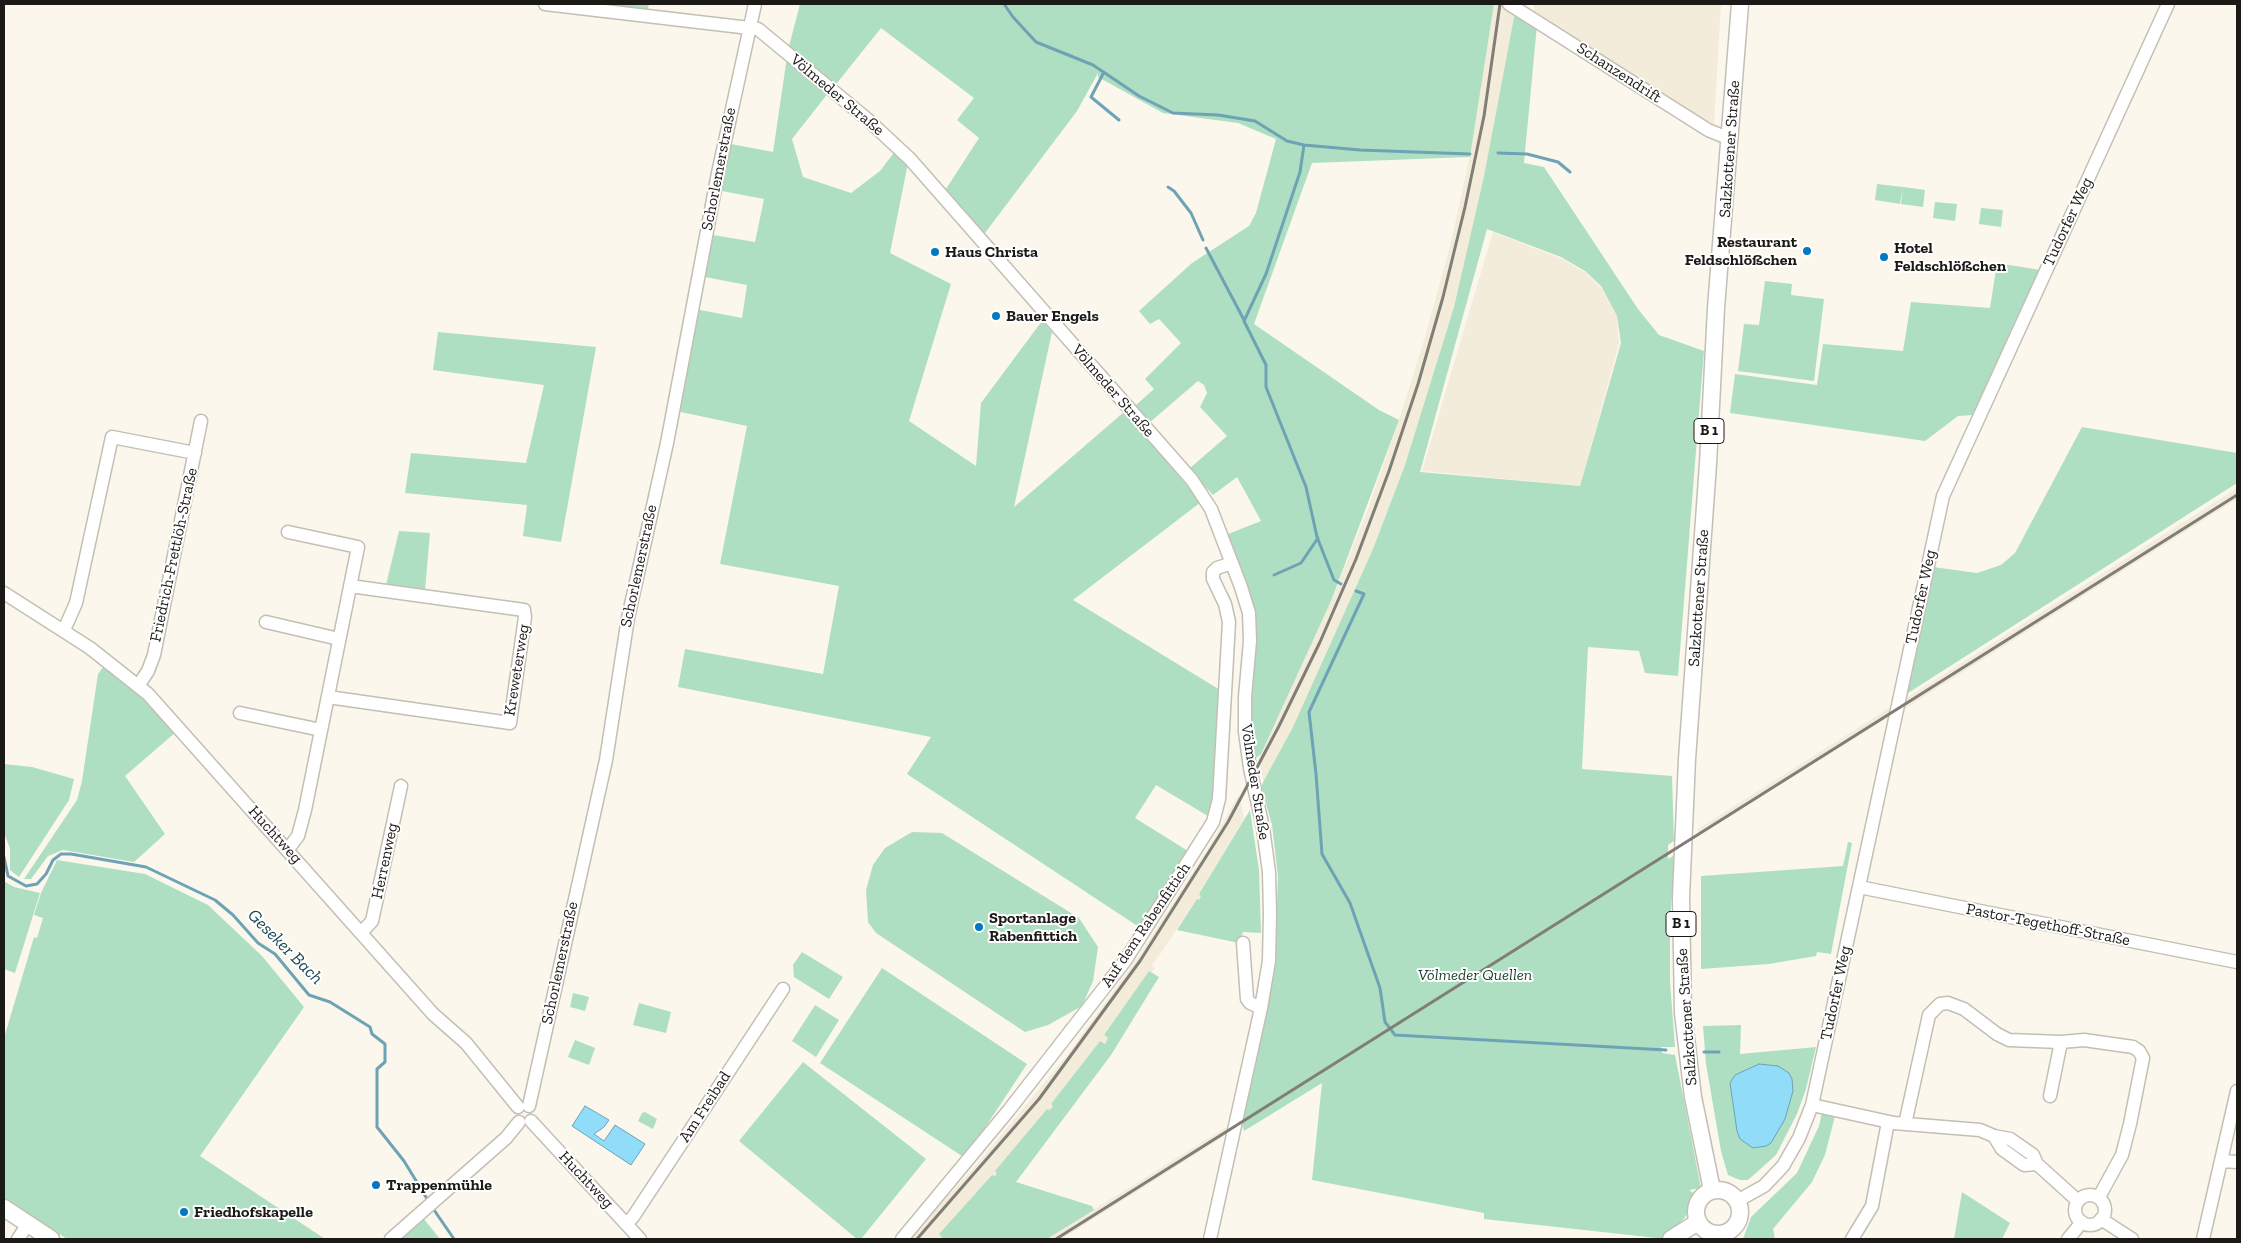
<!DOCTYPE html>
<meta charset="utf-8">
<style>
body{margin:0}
#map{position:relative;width:2241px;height:1243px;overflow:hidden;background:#fbf7ec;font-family:"Zilla Slab",serif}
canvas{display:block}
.frame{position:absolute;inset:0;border:5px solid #1c1a17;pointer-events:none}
</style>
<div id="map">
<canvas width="2241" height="1243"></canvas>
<div class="frame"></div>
</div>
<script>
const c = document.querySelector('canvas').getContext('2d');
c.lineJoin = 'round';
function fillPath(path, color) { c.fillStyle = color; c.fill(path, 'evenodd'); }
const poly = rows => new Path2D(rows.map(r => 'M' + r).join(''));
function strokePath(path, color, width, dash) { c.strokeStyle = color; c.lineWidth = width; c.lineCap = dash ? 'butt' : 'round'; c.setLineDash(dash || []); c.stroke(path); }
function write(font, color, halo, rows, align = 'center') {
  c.font = font + ' "Zilla Slab",serif'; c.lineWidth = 4; c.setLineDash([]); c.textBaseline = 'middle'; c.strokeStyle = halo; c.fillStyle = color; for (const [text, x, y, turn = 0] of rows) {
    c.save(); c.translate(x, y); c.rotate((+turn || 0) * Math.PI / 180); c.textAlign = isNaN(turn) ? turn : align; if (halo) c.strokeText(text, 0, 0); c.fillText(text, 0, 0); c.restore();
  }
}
fillPath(poly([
 [1494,4,1500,4,1515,12,1484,176,1454,307,1405,465,1373,549,1293,727,1264,782,1258,759,1331,601,1368,509,1399,420,1425,337,1451,242,1471,151],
 [1534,4,1721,4,1714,124,1703,121,1534,11],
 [1493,232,1562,259,1586,273,1601,288,1617,317,1619,344,1580,486,1422,471],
 [2237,488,2237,499,1898,713,1900,702],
 [1894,705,1892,715,1698,836,1698,829],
 [1239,794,1244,819,1199,894,1202,896,1199,900,1197,899,1152,966,1155,968,1152,972,1149,971,1104,1035,1109,1038,1104,1044,1100,1041,1051,1104,1053,1106,1050,1110,1047,1109,996,1171,998,1173,994,1176,992,1175,939,1234,943,1239,909,1239,978,1163,1065,1058,1137,959,1211,844],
 [1226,1127,1226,1135,1062,1239,1047,1239]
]), '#f3ecda');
fillPath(poly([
 [585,4,649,4,647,12],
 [800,4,1494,4,1470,157,1312,163,1254,324,1379,410,1399,420,1331,601,1261,754,1256,758,1251,727,1250,694,1256,623,1251,600,1228,534,1261,521,1237,477,1213,495,1189,469,1227,436,1200,407,1207,393,1204,385,1198,381,1149,423,1135,406,1154,389,1145,379,1181,343,1159,319,1150,324,1139,311,1192,263,1249,226,1256,213,1276,139,1238,123,1163,113,1098,77,1098,73,1077,111,982,237,944,192,979,138,957,120,974,98,881,28,833,88,788,50],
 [1515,12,1537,25,1524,163,1544,167,1638,309,1659,335,1704,351,1678,676,1645,673,1639,651,1588,647,1582,769,1672,776,1674,841,1668,845,1668,859,1675,855,1670,919,1670,982,1675,1047,1661,1047,1662,1053,1675,1055,1701,1188,1689,1190,1699,1197,1686,1216,1666,1239,1484,1219,1484,1213,1312,1180,1322,1083,1244,1131,1242,1122,1276,928,1278,876,1272,825,1261,786,1293,727,1373,549,1405,465,1454,307,1484,176],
 [1487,229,1561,257,1585,271,1601,286,1617,316,1621,343,1580,486,1420,472],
 [787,57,829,92,792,139,803,177,851,193,880,171,896,150,908,163,890,253,951,284,909,421,976,466,981,403,1042,321,1052,332,1014,507,1124,412,1201,502,1073,600,1220,690,1213,810,1208,816,1156,785,1135,818,1188,851,1142,929,907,774,931,737,678,687,685,649,823,674,839,586,720,564,747,426,676,411,695,309,742,318,747,285,705,277,713,235,755,242,764,199,722,191,731,144,773,152],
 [1877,184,1903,187,1900,204,1875,200],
 [1903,187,1925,190,1923,207,1901,204],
 [1935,202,1957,204,1955,221,1933,218],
 [1981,208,2003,210,2001,227,1979,224],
 [1997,263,2040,270,1973,415,1958,416,1925,441,1730,413,1735,374,1817,385,1823,344,1903,351,1911,302,1990,308],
 [1765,281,1792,284,1791,295,1824,299,1814,381,1738,371,1744,324,1759,325],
 [438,332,596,347,561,542,523,536,527,505,405,493,411,453,526,463,544,385,433,370],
 [2082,427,2237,453,2237,483,1908,693,1909,677,1933,567,1977,573,2001,565,2015,553],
 [399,531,430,533,425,590,386,585],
 [104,666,140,693,176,732,125,776,165,834,134,862,63,850,48,856,31,879,24,879,77,800,82,781,98,674],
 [4,764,32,767,74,779,69,800,19,877,10,870,10,848,4,833],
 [1250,810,1259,870,1261,933,1243,932,1239,943,1177,930,1197,899,1199,900,1201,896,1199,894],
 [912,832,942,833,1079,918,1098,947,1093,981,1082,1006,1048,1025,1025,1032,876,933,868,922,866,890,873,865,885,848],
 [1848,842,1852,843,1831,954,1817,952,1816,956,1769,964,1701,969,1701,876,1843,866],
 [57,860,145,874,208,905,262,956,304,1007,200,1156,325,1239,67,1239,4,1198,4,1038,34,937,37,938,43,918,34,915,41,893],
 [4,881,14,887,40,893,15,973,4,969],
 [802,952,843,977,829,999,794,977,793,965],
 [882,968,1027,1064,965,1158,820,1063],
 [1149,971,1159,977,1111,1055,1016,1182,1092,1206,1094,1210,1047,1239,943,1239,939,1234,992,1175,995,1176,997,1173,995,1171,1047,1109,1050,1110,1053,1106,1051,1104,1100,1041,1105,1044,1108,1038,1104,1035],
 [573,993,589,997,585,1011,570,1007],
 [639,1003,671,1012,666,1033,633,1025],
 [815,1005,839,1020,816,1057,792,1041],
 [1741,1025,1740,1054,1816,1047,1806,1089,1797,1114,1776,1155,1748,1180,1740,1180,1728,1175,1721,1151,1706,1064,1703,1026],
 [575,1040,595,1048,589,1065,568,1057],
 [803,1062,926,1159,861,1239,857,1239,739,1141],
 [645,1112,657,1119,653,1129,638,1121,642,1113],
 [1822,1112,1835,1116,1825,1155,1812,1182,1773,1229,1775,1239,1743,1239,1751,1217,1797,1173,1819,1126],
 [1962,1192,2010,1223,2002,1239,1954,1239],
 [424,1219,440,1239,401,1239,403,1237]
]), '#aedfc3');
const water = poly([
 [1759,1064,1778,1066,1789,1073,1792,1079,1793,1091,1785,1119,1771,1143,1766,1146,1753,1148,1740,1139,1737,1131,1730,1083,1735,1075,1759,1064],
 [585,1106,609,1120,604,1127,594,1134,604,1141,615,1125,645,1144,631,1165,572,1126,585,1106]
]);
fillPath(water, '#91ddf9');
strokePath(water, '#6ea2b5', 1);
strokePath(poly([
 [1004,4,1013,17,1036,42,1093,65,1139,96,1173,113,1218,115,1255,121,1287,141,1304,145,1360,150,1470,154],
 [1104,72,1091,97,1119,120],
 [1304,145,1300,172,1266,274,1244,321,1266,365,1266,387,1306,487,1317,537,1334,580,1341,584],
 [1498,153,1527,154,1558,162,1570,172],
 [1168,187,1174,191,1191,213,1203,240],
 [1206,248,1244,320],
 [1274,575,1301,563,1318,538],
 [1356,591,1364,594,1309,712,1316,774,1322,854,1350,903,1380,988,1385,1022,1395,1035,1666,1050],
 [4,857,8,876,26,886,37,884,46,874,53,860,61,854,71,854,146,867,215,900,233,915,258,943,275,954,309,995,330,1002,370,1027,372,1034,385,1044,385,1062,377,1069,377,1127,404,1161,429,1202],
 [1704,1052,1719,1052],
 [432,1207,454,1239]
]), '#6ea2b5', 3);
const minor = poly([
 [545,4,758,29,867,119,910,159,1192,480,1211,509,1241,587,1249,613,1250,641,1245,697,1245,732,1250,768,1263,828,1269,872,1270,914,1269,961,1261,1008,1210,1239],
 [1509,4,1708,130,1730,139],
 [4,593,90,648,148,694,433,1014,466,1043,518,1107],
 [266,622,339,639],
 [64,630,76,603,112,437,195,453],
 [138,686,148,671,154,655,201,421],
 [328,697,510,723,525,617,524,610,350,586],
 [240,713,321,730],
 [288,849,298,836,305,810,358,547,288,532],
 [1859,887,2237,962],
 [361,933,372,921,401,786],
 [1243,943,1247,999,1250,1003,1261,1008],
 [2050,1096,2061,1042],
 [1812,1105,1894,1123,1980,1130,1994,1136,2010,1139,2033,1155,2037,1164,2078,1201],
 [529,1106,606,760,628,618,667,443,718,173,755,4],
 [531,1121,640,1239],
 [1905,1124,1929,1015,1940,1004,1948,1003,1964,1009,1997,1034,2009,1040,2061,1042,2084,1040,2133,1047,2139,1051,2143,1058,2130,1124,2122,1155,2099,1197],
 [1994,1136,2002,1149,2024,1165,2037,1164],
 [2222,1161,2237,1162],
 '2075 1210a15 15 0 1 1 30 0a15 15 0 1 1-30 0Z',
 [1737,1201,1764,1186,1783,1166,1799,1138,1812,1105,1943,496,2168,4],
 [2101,1219,2132,1239],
 [626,1224,633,1217,783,989],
 [18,1239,28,1224],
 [391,1239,506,1138,519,1122],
 [902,1239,1009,1110,1125,961,1213,822,1219,799,1229,622,1225,604,1213,579,1213,572,1217,568,1232,563],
 [1852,1239,1872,1206,1888,1122],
 [2068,1239,2082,1222],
 [2203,1239,2237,1091]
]);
const major = poly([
 [1712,1190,1693,1097,1683,1013,1681,897,1687,759,1708,464,1716,308,1740,4],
 '1696 1212a22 22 0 1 1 44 0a22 22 0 1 1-44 0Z',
 [4,1208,51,1239],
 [1671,1239,1698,1222]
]);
strokePath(minor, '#c3bfb5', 15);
strokePath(major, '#c3bfb5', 19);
strokePath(minor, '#fff', 12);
strokePath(major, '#fff', 16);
strokePath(poly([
 [917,1239,1039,1099,1140,961,1228,822,1279,726,1320,642,1356,559,1389,471,1418,384,1443,297,1465,207,1484,116,1500,4],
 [1056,1239,2237,495]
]), '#817e77', 3);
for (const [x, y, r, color] of [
 [1807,251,5,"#0279c2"],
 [935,252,5,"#0279c2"],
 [1884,257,5,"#0279c2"],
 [996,316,5,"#0279c2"],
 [979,927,5,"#0279c2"],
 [376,1185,5,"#0279c2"],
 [184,1212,5,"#0279c2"]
]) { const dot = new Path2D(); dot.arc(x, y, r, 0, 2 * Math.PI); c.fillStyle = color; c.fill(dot); strokePath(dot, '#fff', 2); }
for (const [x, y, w] of [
 [1709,431,30],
 [1681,924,30]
]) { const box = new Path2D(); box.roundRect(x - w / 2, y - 12.5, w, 25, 4); c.fillStyle = '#fff'; c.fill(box); strokePath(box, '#1c1a17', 1); }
write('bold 15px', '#1c1a17', null, [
 ["B 1",1709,431],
 ["B 1",1681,924]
]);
write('16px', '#1c1a17', '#fff', [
 ["Schanzendrift",1619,73,33],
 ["Völmeder Straße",837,95,40],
 ["Salzkottener Straße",1730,149,-86],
 ["Schorlemerstraße",719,169,-79],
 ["Tudorfer Weg",2068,222,-65],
 ["Völmeder Straße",1113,391,49],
 ["Friedrich-Frettlöh-Straße",174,555,-78],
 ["Schorlemerstraße",639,566,-78],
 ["Tudorfer Weg",1921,597,-78],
 ["Salzkottener Straße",1699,598,-86],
 ["Kreweterweg",517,670,-81],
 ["Völmeder Straße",1255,782,81],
 ["Huchtweg",275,835,48],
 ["Herrenweg",385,861,-78],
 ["Auf dem Rabenfittich",1146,925,-56],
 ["Pastor-Tegethoff-Straße",2048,925,11],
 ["Schorlemerstraße",560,963,-78],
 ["Tudorfer Weg",1836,993,-78],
 ["Salzkottener Straße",1687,1017,-94],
 ["Am Freibad",705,1107,-57],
 ["Huchtweg",586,1180,47]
]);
write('bold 16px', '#1c1a17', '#fff', [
 ["Restaurant",1797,242,"right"],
 ["Feldschlößchen",1797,260,"right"],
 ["Hotel",1894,248],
 ["Feldschlößchen",1894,266],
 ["Haus Christa",945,252],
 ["Bauer Engels",1006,316],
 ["Sportanlage",989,918],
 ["Rabenfittich",989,936],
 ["Trappenmühle",386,1185],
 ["Friedhofskapelle",194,1212]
], 'left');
write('italic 16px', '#1a3f2d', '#fff', [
 ["Völmeder Quellen",1475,975]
]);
write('italic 18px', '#1b4856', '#fff', [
 ["Geseker Bach",285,947,45]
]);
</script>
